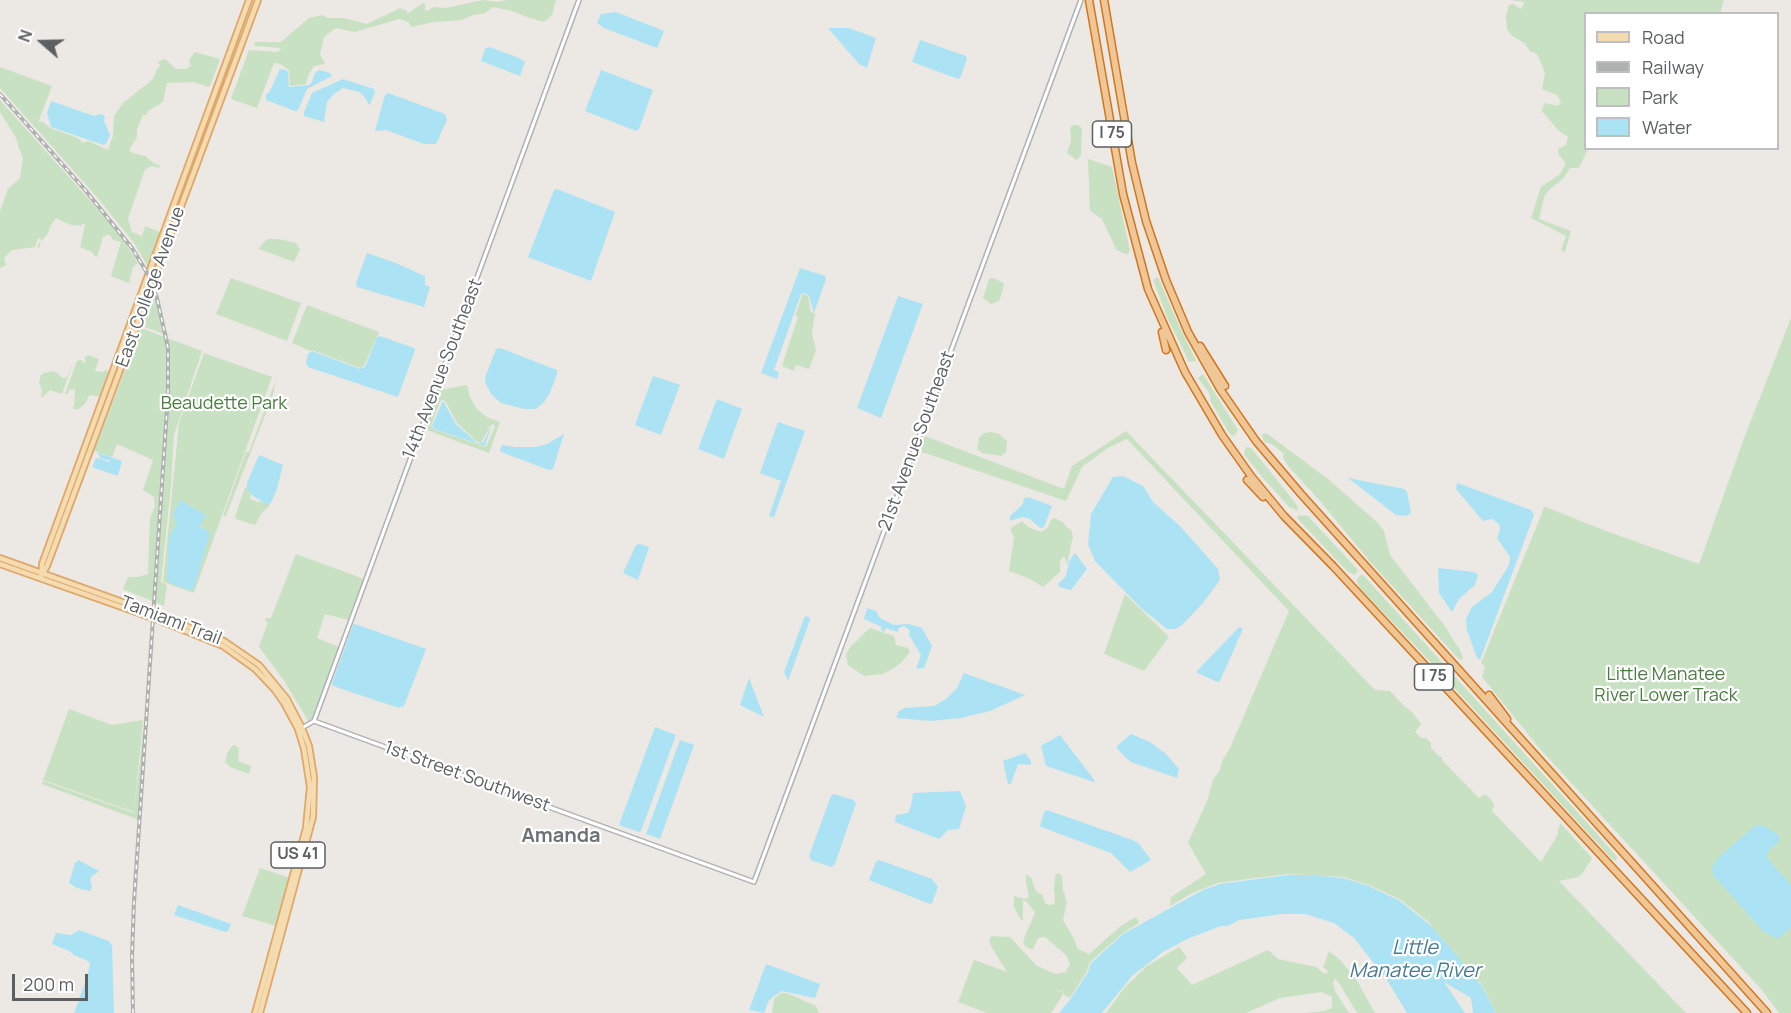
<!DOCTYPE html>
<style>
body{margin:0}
#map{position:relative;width:1791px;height:1013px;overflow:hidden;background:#ece8e3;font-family:Manrope,sans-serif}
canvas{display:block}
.legend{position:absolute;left:1584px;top:12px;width:195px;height:138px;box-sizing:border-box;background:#fff;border:2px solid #bebfc0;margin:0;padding:8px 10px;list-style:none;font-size:18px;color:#5c6062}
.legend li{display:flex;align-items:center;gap:12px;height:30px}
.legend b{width:30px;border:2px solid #bebfc0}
.north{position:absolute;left:12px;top:12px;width:60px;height:60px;-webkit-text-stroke:4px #fff;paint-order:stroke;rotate:290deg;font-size:16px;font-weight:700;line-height:24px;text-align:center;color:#5c6062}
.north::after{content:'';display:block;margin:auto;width:21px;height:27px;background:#5c6062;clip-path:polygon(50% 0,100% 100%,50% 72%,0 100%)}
.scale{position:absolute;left:12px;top:974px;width:76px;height:27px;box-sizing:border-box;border:3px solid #5c6062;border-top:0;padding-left:8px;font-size:18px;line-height:21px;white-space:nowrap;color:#5c6062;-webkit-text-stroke:4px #fff;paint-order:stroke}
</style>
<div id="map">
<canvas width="1791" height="1013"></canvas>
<ul class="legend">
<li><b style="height:8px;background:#f4dcb0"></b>Road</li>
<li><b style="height:8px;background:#afb0b0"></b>Railway</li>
<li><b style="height:16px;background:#c9e1c3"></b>Park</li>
<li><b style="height:16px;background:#ace3f4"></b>Water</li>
</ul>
<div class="north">N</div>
<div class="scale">200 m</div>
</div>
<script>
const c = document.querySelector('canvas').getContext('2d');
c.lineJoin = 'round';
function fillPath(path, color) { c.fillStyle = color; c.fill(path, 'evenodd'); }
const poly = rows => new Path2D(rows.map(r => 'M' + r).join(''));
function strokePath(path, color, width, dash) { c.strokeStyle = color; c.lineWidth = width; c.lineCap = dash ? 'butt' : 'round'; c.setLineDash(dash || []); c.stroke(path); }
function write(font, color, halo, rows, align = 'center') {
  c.font = font + ' Manrope,sans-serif'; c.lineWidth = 4.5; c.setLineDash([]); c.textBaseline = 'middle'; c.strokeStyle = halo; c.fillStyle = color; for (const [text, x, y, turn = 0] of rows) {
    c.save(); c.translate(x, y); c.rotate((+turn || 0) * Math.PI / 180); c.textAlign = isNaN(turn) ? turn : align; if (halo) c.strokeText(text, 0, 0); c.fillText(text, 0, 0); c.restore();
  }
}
fillPath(poly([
 [483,0,497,2,507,0,556,0,552,15,544,22,527,17,512,11,493,7,485,13,473,15,462,20,434,22,412,27,408,22,399,19,355,32,336,28,324,37,320,54,325,64,314,66,308,76,306,84,290,86,289,70,280,64,274,63,257,108,231,99,249,50,278,52,281,48,255,46,254,42,281,42,309,18,323,15,328,18,343,18,367,24,400,8,407,11,407,14,423,3,425,4,425,10,427,11,434,7,446,8],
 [1510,0,1724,0,1720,13,1586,14,1586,148,1588,149,1579,168,1570,168,1564,178,1549,190,1544,197,1539,219,1571,231,1565,252,1561,250,1566,236,1531,218,1541,187,1560,174,1566,163,1559,155,1558,149,1566,145,1568,137,1558,130,1542,111,1544,103,1558,106,1561,102,1557,95,1542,89,1545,73,1537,54,1530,51,1524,43,1511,35,1507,29,1506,17,1509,5,1513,4,1521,9,1525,2],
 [195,52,220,59,210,86,208,87,194,82,167,83,163,102,148,111,146,115,143,115,137,129,137,137,129,150,133,153,145,156,155,164,160,165,159,168,152,166,145,169,128,219,132,232,142,236,145,226,160,232,148,267,134,243,96,196,0,88,0,67,52,86,38,123,42,121,50,128,78,138,83,143,88,141,108,150,113,135,114,116,123,103,153,79,157,69,160,66,158,62,165,59,176,69,186,69,191,66,189,60],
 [0,100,120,234,138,263,133,267,129,283,111,276,121,242,113,240,109,234,103,237,97,257,95,256,92,252,80,247,85,224,82,224,81,226,71,225,56,218,51,225,47,235,40,242,40,247,37,248,41,239,38,238,35,247,12,250,4,258,6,265,0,268,0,211,8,189,20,178,23,159,15,136,0,112],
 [1073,125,1078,125,1082,129,1081,155,1077,160,1067,153,1071,141,1070,128],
 [1088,159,1112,167,1130,251,1128,254,1122,253,1116,249,1102,219,1090,211],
 [268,239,279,239,296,243,300,249,294,262,259,249,262,244],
 [1158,277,1178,323,1196,361,1189,362,1168,319,1153,280],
 [231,278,301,303,287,341,216,314],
 [993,278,1004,283,1003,289,999,301,991,304,983,298,989,279],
 [155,289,166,331,169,336,142,326],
 [805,294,808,296,811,312,815,314,812,333,816,350,809,369,796,365,794,371,782,366,798,317,795,316,802,295],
 [307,305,379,332,364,366,360,368,312,350,310,351,292,343],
 [1791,318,1791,1013,1779,1013,1762,990,1540,749,1482,677,1485,667,1481,663,1544,508,1543,506,1606,531,1699,564,1743,441],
 [141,328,202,351,174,435,171,486,161,582,167,585,164,606,123,589,128,577,138,577,148,574,150,519,155,505,154,497,143,490,153,460,117,444,112,457,94,451],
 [204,353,272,377,194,593,163,582,179,423],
 [88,355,99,359,95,371,102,372,106,370,109,373,99,397,92,395,89,396,85,404,77,410,72,408,74,406,75,389,69,390,68,394,65,394,77,361,81,360,85,364,85,357],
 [73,363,62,394,50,390,41,398,42,390,39,383,41,375,44,373,54,371,63,378,67,377],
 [1203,374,1238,430,1235,435,1232,436,1228,431,1211,402,1209,393,1198,378],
 [276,379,273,395,227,513,226,516,223,516,246,452,249,452],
 [467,385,470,397,477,409,487,417,500,422,489,453,424,429,439,389,446,389],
 [442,400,445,401,457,423,477,442,481,443,490,426,493,424,495,426,486,447,433,429,431,426,440,402],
 [1126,431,1375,690,1390,691,1404,706,1412,712,1421,724,1415,732,1421,738,1426,738,1431,743,1431,748,1439,756,1442,757,1442,760,1479,798,1485,794,1491,799,1494,805,1492,811,1541,862,1557,836,1560,823,1592,858,1582,874,1578,877,1559,881,1686,1013,1496,1013,1480,982,1421,959,1431,924,1401,900,1369,885,1343,877,1287,874,1218,883,1192,893,1170,906,1171,897,1206,874,1188,843,1207,801,1213,780,1220,770,1222,761,1230,748,1289,611,1127,439,1108,448,1082,467,1066,501,919,451,925,436,1064,489,1072,466],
 [991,432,999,434,1007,441,1006,452,1001,456,982,453,977,449,979,438,984,433],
 [1266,433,1328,479,1378,523,1384,531,1390,555,1444,625,1461,652,1463,659,1461,660,1458,658,1372,564,1320,501,1288,466,1283,458,1284,454,1272,444,1264,442,1262,434],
 [1246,447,1251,448,1260,459,1297,505,1298,511,1289,507,1263,478,1244,454],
 [245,487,251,495,250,499,258,502,261,501,270,505,262,513,255,525,236,519,235,517],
 [1299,515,1308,516,1358,570,1356,574,1354,575,1347,571,1297,518],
 [1054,518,1063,522,1067,528,1071,529,1073,537,1067,564,1064,556,1060,561,1060,572,1043,587,1030,579,1009,571,1014,538,1011,530,1012,527,1022,521,1028,527,1042,532,1049,526,1051,520],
 [296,554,364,579,348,620,325,614,317,638,339,647,313,717,309,723,285,682,259,647,268,622,265,621,266,618,271,618],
 [1360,575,1363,575,1589,825,1617,857,1616,861,1612,859,1422,653,1375,604,1359,587,1357,580],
 [1125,594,1169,637,1144,671,1104,654],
 [870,628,894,636,896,645,908,648,910,652,901,663,891,670,882,674,864,676,848,665,846,656,848,650,854,643],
 [69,709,112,725,143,720,134,812,43,780],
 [143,732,145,732,139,820,42,784,43,781,134,813],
 [233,745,235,745,239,749,238,761,251,766,249,774,230,767,225,762,227,753],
 [260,868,290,878,276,926,242,916],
 [1059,873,1062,876,1063,890,1067,902,1063,920,1073,937,1078,949,1089,954,1122,925,1136,917,1139,923,1123,933,1090,962,1087,971,1070,998,1064,995,1064,992,1053,989,1064,993,1051,1013,987,1013,958,1002,974,960,1007,972,992,948,989,941,991,936,1010,937,1037,966,1055,974,1066,972,1070,964,1067,956,1045,937,1038,938,1033,950,1025,946,1023,941,1035,913,1027,902,1023,900,1023,920,1021,920,1014,907,1014,896,1025,899,1029,897,1026,882,1026,874,1032,879,1034,887,1037,892,1042,895,1045,903,1049,905,1054,904,1055,899,1054,890,1055,878,1056,874],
 [1179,947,1187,958,1177,968,1192,985,1268,950,1278,959,1316,967,1325,974,1328,971,1323,967,1329,951,1339,959,1356,979,1375,1013,1357,1013,1339,983,1335,979,1333,982,1335,991,1349,1013,1304,1013,1324,1011,1332,1008,1332,997,1322,992,1280,998,1246,1013,1106,1013,1125,987,1147,966],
 [781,993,787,993,816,1006,819,1013,772,1013,774,999]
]), '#c9e1c3');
fillPath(poly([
 [616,12,664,31,657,48,604,28,597,23,601,14],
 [828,28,849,28,876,38,867,68,859,64],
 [920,40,966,56,967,59,960,78,958,79,912,62],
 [489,47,519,58,525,62,520,76,481,61,485,49],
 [280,69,286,70,288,72,289,87,309,85,312,82,315,73,319,70,330,73,332,76,307,89,298,110,295,111,266,100,266,95,270,91],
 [601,70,653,90,639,129,636,131,585,111],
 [343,79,374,89,375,92,370,104,369,105,364,96,359,92,343,88,334,94,327,102,324,122,304,116,304,112,312,93],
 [388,93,445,114,447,120,436,144,424,144,386,130,375,131,385,95],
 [51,101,94,116,100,114,105,116,104,121,110,135,106,144,103,145,51,127,47,113],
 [557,189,615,212,591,281,528,257,554,190],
 [367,253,393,262,425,276,425,285,430,287,424,307,357,287,356,283],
 [800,268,825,276,826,279,814,313,809,296,805,293,801,294,774,370,779,372,777,379,761,373],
 [898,296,923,304,881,418,857,408],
 [380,336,414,348,415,350,398,397,308,367,306,363,308,354,312,351,360,369,365,367,377,337],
 [500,348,557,370,557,374,550,393,544,402,536,409,524,409,501,403,491,394,485,382,486,375,496,349],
 [653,376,680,385,661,435,635,425],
 [717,399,742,409,724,459,698,449],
 [443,401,456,424,477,443,483,443,492,424,485,446,434,429,432,426],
 [778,422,805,431,774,517,769,516,781,481,760,473],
 [564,434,553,469,549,470,501,452,500,450,502,445,515,447,536,447,547,444],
 [97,452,122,461,118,476,92,467,96,458,110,462,109,460,101,459],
 [259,455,283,465,277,489,271,503,268,505,253,496,247,490,247,483],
 [1123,476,1143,486,1153,502,1181,527,1218,569,1220,580,1203,603,1182,625,1176,629,1167,629,1142,609,1095,561,1088,544,1091,514,1113,477],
 [1348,478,1404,489,1407,492,1411,513,1406,516,1396,515],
 [1457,483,1531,510,1534,515,1480,660,1477,658,1467,630,1466,619,1472,607,1492,592,1509,565,1510,557,1497,538,1500,530,1499,524,1492,519,1483,521,1456,489],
 [1025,497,1031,498,1052,506,1044,527,1040,528,1030,519,1023,517,1009,521,1011,515,1022,505],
 [180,500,204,514,206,517,200,525,200,528,206,529,210,534,193,591,169,583,167,576,169,538,176,524,173,513,178,505,178,502],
 [640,544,649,547,638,580,623,573,636,545],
 [1075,553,1087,569,1071,590,1059,587,1058,584,1066,576,1069,561],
 [1438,568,1474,572,1478,575,1475,585,1459,599,1452,612,1439,593],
 [867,608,876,611,880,618,894,625,909,624,922,628,932,646,924,668,916,669,921,655,909,635,910,630,904,626,899,628,897,632,886,628,884,632,881,630,882,627,864,619],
 [805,616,810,618,810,620,788,681,784,672],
 [355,624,426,649,404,706,399,708,333,686,332,683,353,625],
 [1239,627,1243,629,1220,681,1217,682,1196,672],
 [964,673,1025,695,990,711,961,718,931,721,897,718,898,712,904,708,934,706,946,699,957,688],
 [749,678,764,717,740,705],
 [655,727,676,735,641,831,639,832,619,825],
 [1131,734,1150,742,1166,754,1179,769,1177,778,1131,762,1125,757,1116,747],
 [1060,735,1095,781,1094,782,1046,766,1041,746],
 [680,740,694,745,660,839,646,834],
 [1025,753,1031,761,1031,765,1018,764,1011,784,1008,784,1003,761],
 [960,791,966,806,959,829,948,830,939,839,895,822,896,815,908,813,911,806,913,793],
 [834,794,853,800,856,803,835,864,831,867,811,860,809,856,831,796],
 [1047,810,1135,841,1140,845,1151,860,1130,872,1111,853,1041,827,1040,826,1044,812],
 [1756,825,1765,826,1780,836,1778,843,1769,850,1766,857,1791,885,1791,928,1777,939,1763,931,1714,876,1712,871,1713,866,1719,857],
 [78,860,99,871,91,877,90,880,92,887,90,891,77,888,69,883,75,863],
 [879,860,932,879,938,887,932,903,930,904,869,880,876,862],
 [1287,875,1312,875,1343,878,1369,886,1400,901,1429,924,1448,945,1481,985,1496,1013,1473,1013,1471,998,1444,982,1465,1013,1407,1013,1387,980,1354,938,1334,923,1305,914,1282,914,1239,920,1228,926,1221,926,1187,939,1163,952,1132,976,1102,1013,1059,1013,1070,1000,1088,972,1091,963,1123,934,1203,890,1220,884],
 [178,905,231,924,228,931,225,932,174,915],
 [79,930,109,941,112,946,114,1013,74,1013,87,978,90,964,88,961,74,955,69,951,52,944,56,933,71,935],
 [766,964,820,984,815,998,781,991,769,1000,764,1013,749,1010]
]), '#ace3f4');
const minor = poly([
 [314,721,754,882,1081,0],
 [302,728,314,721,579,0]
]);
const major = poly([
 [0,558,145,610],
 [0,564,144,615],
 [42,574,42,564,249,0],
 [40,578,47,566,258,0],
 [161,616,224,641,259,665,287,699,302,728,309,746,314,777,313,817,260,1013],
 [161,621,223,646,255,669,274,689,284,703,298,729,304,749,310,787,306,828,255,1013]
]);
const highway = poly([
 [1089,0,1123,194,1148,289,1185,372,1222,435,1251,476,1284,516,1333,566,1747,1013],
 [1104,0,1132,163,1146,221,1166,280,1188,332,1220,389,1256,441,1301,494,1767,1013],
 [1162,332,1166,350],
 [1200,346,1225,386],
 [1247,480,1263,497],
 [1489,695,1507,719]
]);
strokePath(minor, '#afb2b4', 6);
strokePath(major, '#dfa76a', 8);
strokePath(highway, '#d3751d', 9);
strokePath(minor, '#fff', 3);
strokePath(major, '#f4dcb0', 4.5);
strokePath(highway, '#efc797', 6);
const rail = poly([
 [0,94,86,191,132,248,149,276,157,298,168,348,168,394,134,902,132,956,133,1013]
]);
strokePath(rail, '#afb0b0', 4);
strokePath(rail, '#fff', 1.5, [4.5]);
const majorBridge = poly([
 [145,610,161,616],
 [144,615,161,621]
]);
strokePath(majorBridge, '#dfa76a', 8, []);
strokePath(majorBridge, '#f4dcb0', 4.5);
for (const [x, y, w] of [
 [1112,134,39],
 [1434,677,39],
 [298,855,54]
]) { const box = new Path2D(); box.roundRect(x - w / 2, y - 13, w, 26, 4.5); c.fillStyle = '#fff'; c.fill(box); strokePath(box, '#5c6062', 1.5); }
write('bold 16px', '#5c6062', null, [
 ["I 75",1112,134],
 ["I 75",1434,677],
 ["US 41",298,855]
]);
write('18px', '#5c6062', '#fff', [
 ["East College Avenue",151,287,-70],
 ["14th Avenue Southeast",443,369,-69],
 ["21st Avenue Southeast",917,441,-70],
 ["Tamiami Trail",171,621,21],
 ["1st Street Southwest",467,777,20]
]);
write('18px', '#497d3f', '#fff', [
 ["Beaudette Park",224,404],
 ["Little Manatee",1666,675],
 ["River Lower Track",1666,696]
]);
write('bold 20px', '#6d7274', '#fff', [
 ["Amanda",561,836]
]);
write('italic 20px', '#457b93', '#fff', [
 ["Little",1415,948],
 ["Manatee River",1415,971]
]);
</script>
